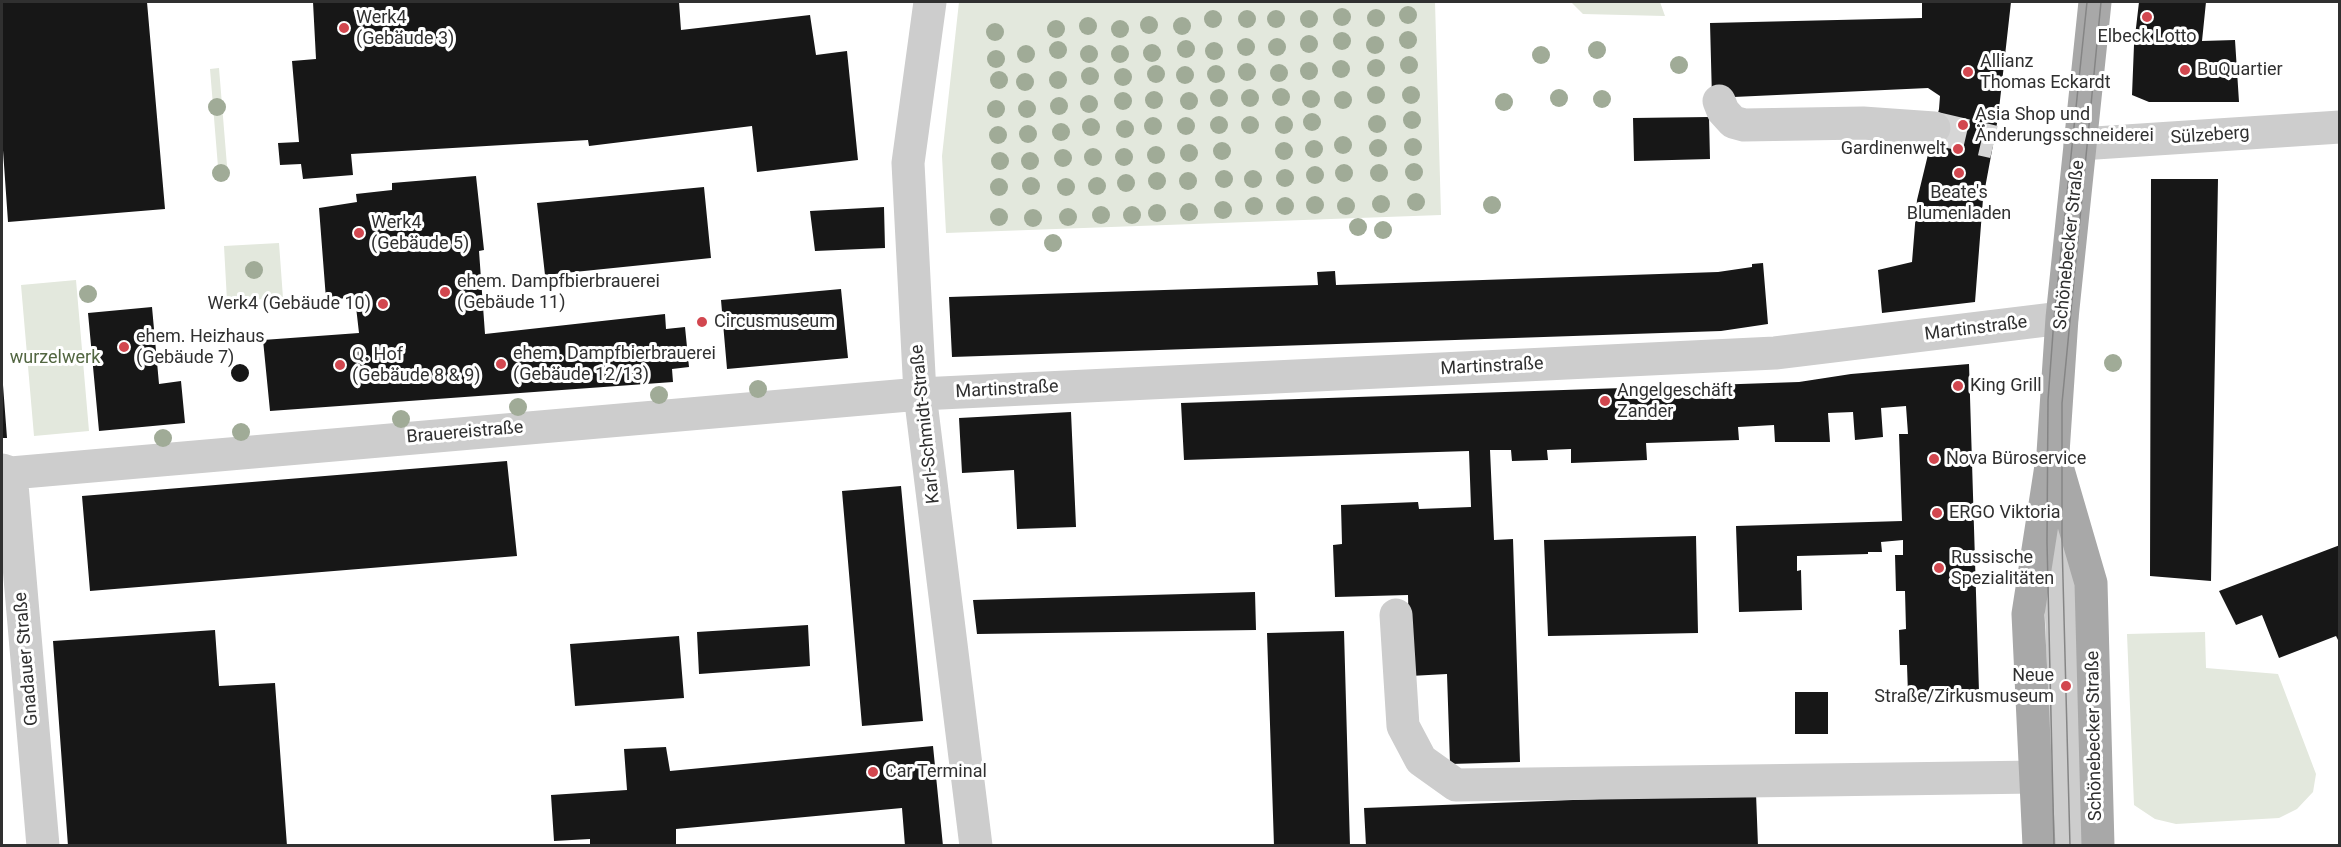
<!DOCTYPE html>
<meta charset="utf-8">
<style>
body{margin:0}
#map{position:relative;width:2341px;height:847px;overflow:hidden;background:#fff;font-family:Roboto,sans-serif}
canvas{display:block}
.frame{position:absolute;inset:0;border:3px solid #303030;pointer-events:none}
</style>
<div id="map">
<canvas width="2341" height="847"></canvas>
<div class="frame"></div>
</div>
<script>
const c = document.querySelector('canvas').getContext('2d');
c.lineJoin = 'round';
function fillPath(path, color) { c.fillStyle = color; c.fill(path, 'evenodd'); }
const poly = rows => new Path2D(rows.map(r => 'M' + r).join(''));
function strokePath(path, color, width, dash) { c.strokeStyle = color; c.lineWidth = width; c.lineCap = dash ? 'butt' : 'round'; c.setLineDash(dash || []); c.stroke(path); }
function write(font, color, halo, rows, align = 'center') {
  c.font = font + ' Roboto,sans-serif'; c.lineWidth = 6; c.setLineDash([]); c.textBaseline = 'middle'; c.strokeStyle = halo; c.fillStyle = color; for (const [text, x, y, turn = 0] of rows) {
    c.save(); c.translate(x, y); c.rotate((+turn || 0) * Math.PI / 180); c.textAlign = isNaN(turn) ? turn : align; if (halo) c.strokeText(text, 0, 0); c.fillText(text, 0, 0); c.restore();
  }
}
fillPath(poly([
 [959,2,1435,2,1441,215,946,233,942,156],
 [1571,2,1660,2,1665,16,1583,14],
 [219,68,228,178,219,179,210,69],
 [279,243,283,298,227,301,224,246],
 [76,280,89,431,34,436,21,285],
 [2205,632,2206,668,2278,674,2316,774,2313,792,2297,809,2279,818,2176,824,2155,819,2134,805,2127,634]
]), '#e3e8dd');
fillPath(poly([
 [2,2,147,2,165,209,8,222,2,136],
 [313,2,679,2,681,30,810,15,816,55,847,51,858,160,757,172,752,126,589,146,588,140,351,154,353,175,303,179,301,164,280,165,278,143,299,142,292,61,316,59],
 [1922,2,2011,2,1998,118,1983,199,1975,302,1882,313,1878,270,1912,262,1917,200,1939,109,1940,96,1928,88,1712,98,1710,23,1922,18],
 [2139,2,2206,2,2202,41,2235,40,2239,102,2149,102,2132,95,2134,45],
 [1709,117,1710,159,1634,161,1633,118],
 [476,176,484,250,479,251,485,334,665,314,666,329,685,327,689,367,672,369,673,382,270,411,263,340,359,333,355,298,326,299,319,208,357,202,356,194,392,190,392,183],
 [2151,179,2218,179,2211,581,2150,576],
 [704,187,711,258,545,275,537,203],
 [884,207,885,248,815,251,810,211],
 [1763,263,1768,324,1721,331,952,357,949,297,1318,285,1317,272,1335,271,1336,285,1718,272,1752,267,1752,264],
 [841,289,848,358,727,369,721,300],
 [152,307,159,384,181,381,185,423,99,431,88,313],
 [1969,364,1979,692,1908,694,1907,665,1900,665,1899,630,1906,629,1905,591,1896,591,1895,555,1903,555,1903,540,1881,542,1882,552,1868,552,1868,554,1797,556,1797,571,1801,570,1802,610,1739,612,1736,526,1902,521,1899,434,1908,434,1906,406,1881,408,1883,437,1855,440,1853,412,1828,413,1830,442,1775,442,1774,425,1738,427,1739,440,1646,443,1647,460,1571,463,1571,449,1547,450,1548,460,1512,461,1511,450,1490,450,1494,540,1513,539,1520,762,1450,764,1447,674,1410,676,1408,595,1335,597,1333,545,1342,544,1341,505,1418,502,1419,509,1471,507,1469,451,1184,460,1181,403,1799,382,1851,374],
 '231 373a9 9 0 1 1 18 0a9 9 0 1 1-18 0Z',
 [3,385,7,438,2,438,2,386],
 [1071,412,1076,527,1017,529,1014,470,962,473,959,418],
 [507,461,517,556,90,591,82,496],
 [901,486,923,721,862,726,842,491],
 [1696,536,1698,633,1548,636,1544,540],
 [2340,545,2340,644,2336,636,2279,658,2262,615,2236,625,2219,591],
 [1255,592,1256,630,977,634,973,600],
 [808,625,810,666,699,674,697,632],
 [215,630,219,686,275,683,287,846,68,846,53,641],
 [1344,631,1350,846,1274,846,1267,633],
 [679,636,684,698,575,706,570,644],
 [1795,692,1828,692,1828,734,1795,734],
 [933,746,943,846,905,846,902,808,676,829,676,846,590,846,590,839,554,841,551,795,627,790,624,749,666,747,670,771],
 [1756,793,1758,846,1366,846,1364,808]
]), '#171717');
strokePath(poly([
 [1934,128,1994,142]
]), '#d6d6d6', 33, [33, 16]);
strokePath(poly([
 [930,2,908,163,920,394,976,846],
 [1719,101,1723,111,1733,122,1744,125,1863,123,1934,128],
 [2080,144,2340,127],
 [2,470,11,473,920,394,1775,353,2062,318],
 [11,473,43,846],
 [2055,488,2062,627,2068,846],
 [1396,615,1403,726,1421,760,1456,785,2037,777]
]), '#cdcdcd', 33);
strokePath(poly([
 [2056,463,2091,583,2098,846],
 [2039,846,2028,614,2053,453,2062,318,2095,2]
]), '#a8a8a8', 33);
strokePath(poly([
 [2054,846,2047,542,2048,400,2054,319,2087,2],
 [2070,846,2062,541,2062,403,2101,2]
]), '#858585', 1.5);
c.fillStyle = '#a0ab97';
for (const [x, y] of [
 [1408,15],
 [1342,17],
 [1376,18],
 [1213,19],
 [1247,19],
 [1276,19],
 [1309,19],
 [1149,25],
 [1088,26],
 [1182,26],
 [1056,29],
 [1120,29],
 [995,32],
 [1408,40],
 [1342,41],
 [1309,44],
 [1375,45],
 [1246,47],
 [1277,47],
 [1186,49],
 [1058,50],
 [1597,50],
 [1214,51],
 [1152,53],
 [1026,54],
 [1089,54],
 [1120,54],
 [1541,55],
 [996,59],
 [1409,65],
 [1679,65],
 [1376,68],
 [1341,69],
 [1309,71],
 [1247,72],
 [1279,73],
 [1156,74],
 [1216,74],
 [1185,75],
 [1090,76],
 [1123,77],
 [999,80],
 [1058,80],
 [1025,82],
 [1376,95],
 [1411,95],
 [1281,97],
 [1219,98],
 [1250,98],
 [1559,98],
 [1311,99],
 [1602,99],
 [1154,100],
 [1343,100],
 [1123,101],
 [1189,101],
 [1504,102],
 [1089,104],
 [1059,106],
 [217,107],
 [996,109],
 [1027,109],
 [1412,120],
 [1312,122],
 [1377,124],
 [1219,125],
 [1250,125],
 [1284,125],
 [1153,126],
 [1186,126],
 [1091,127],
 [1125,129],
 [1061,132],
 [1028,134],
 [998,135],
 [1343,145],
 [1413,147],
 [1378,148],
 [1314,149],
 [1222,151],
 [1284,151],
 [1189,153],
 [1156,155],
 [1093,157],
 [1124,157],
 [1063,158],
 [1000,161],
 [1030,161],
 [1414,172],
 [221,173],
 [1344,173],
 [1379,173],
 [1315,175],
 [1285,178],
 [1224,179],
 [1253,179],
 [1157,181],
 [1188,181],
 [1126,183],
 [1031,186],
 [1097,186],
 [999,187],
 [1066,187],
 [1416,202],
 [1381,204],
 [1315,205],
 [1492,205],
 [1254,206],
 [1285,206],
 [1346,206],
 [1223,210],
 [1189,212],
 [1157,213],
 [1101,215],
 [1132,215],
 [999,217],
 [1068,217],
 [1033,218],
 [1358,227],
 [1383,230],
 [1053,243],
 [254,270],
 [88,294],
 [2113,363],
 [758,389],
 [659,395],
 [518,407],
 [401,419],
 [241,432],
 [163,438]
]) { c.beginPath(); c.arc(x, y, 9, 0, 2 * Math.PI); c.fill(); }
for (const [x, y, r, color] of [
 [2147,17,6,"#d2474f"],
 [344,28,6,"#d2474f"],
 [2185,70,6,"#d2474f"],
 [1968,72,6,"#d2474f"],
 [1963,125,6,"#d2474f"],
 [1958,149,6,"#d2474f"],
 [1959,173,6,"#d2474f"],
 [359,233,6,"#d2474f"],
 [445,292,6,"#d2474f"],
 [383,304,6,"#d2474f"],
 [702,322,6,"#d2474f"],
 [124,347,6,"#d2474f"],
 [501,364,6,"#d2474f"],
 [340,365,6,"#d2474f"],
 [1958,386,6,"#d2474f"],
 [1605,401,6,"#d2474f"],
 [1934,459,6,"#d2474f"],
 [1937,513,6,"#d2474f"],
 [1939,568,6,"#d2474f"],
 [2066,686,6,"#d2474f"],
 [873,772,6,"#d2474f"]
]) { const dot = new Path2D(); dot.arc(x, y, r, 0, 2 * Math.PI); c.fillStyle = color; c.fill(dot); strokePath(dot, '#fff', 2); }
write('18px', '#303030', '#fff', [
 ["Werk4",356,18],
 ["(Gebäude 3)",356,39],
 ["Elbeck Lotto",2147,37,"center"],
 ["Allianz",1980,62],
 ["Thomas Eckardt",1980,83],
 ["BuQuartier",2197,70],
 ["Asia Shop und",1975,115],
 ["Änderungsschneiderei",1975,136],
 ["Gardinenwelt",1946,149,"right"],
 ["Beate's",1959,193,"center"],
 ["Blumenladen",1959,214,"center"],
 ["Werk4",371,223],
 ["(Gebäude 5)",371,244],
 ["ehem. Dampfbierbrauerei",457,282],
 ["(Gebäude 11)",457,303],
 ["Werk4 (Gebäude 10)",371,304,"right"],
 ["Circusmuseum",714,322],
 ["ehem. Heizhaus",136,337],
 ["(Gebäude 7)",136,358],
 ["ehem. Dampfbierbrauerei",513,354],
 ["(Gebäude 12/13)",513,375],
 ["Q. Hof",352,355],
 ["(Gebäude 8 & 9)",352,376],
 ["King Grill",1970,386],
 ["Angelgeschäft",1617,391],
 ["Zander",1617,412],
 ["Nova Büroservice",1946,459],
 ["ERGO Viktoria",1949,513],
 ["Russische",1951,558],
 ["Spezialitäten",1951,579],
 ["Neue",2054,676,"right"],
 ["Straße/Zirkusmuseum",2054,697,"right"],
 ["Car Terminal",885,772]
], 'left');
write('18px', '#303030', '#fff', [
 ["Sülzeberg",2210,136,-4],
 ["Schönebecker Straße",2070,245,-84],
 ["Martinstraße",1976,329,-7],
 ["Martinstraße",1492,367,-3],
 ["Martinstraße",1007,390,-3],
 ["Karl-Schmidt-Straße",926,424,-96],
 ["Brauereistraße",465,433,-5],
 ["Gnadauer Straße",27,659,-95],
 ["Schönebecker Straße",2095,736,-91]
]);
write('18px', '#536742', '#fff', [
 ["wurzelwerk",55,358]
]);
</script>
